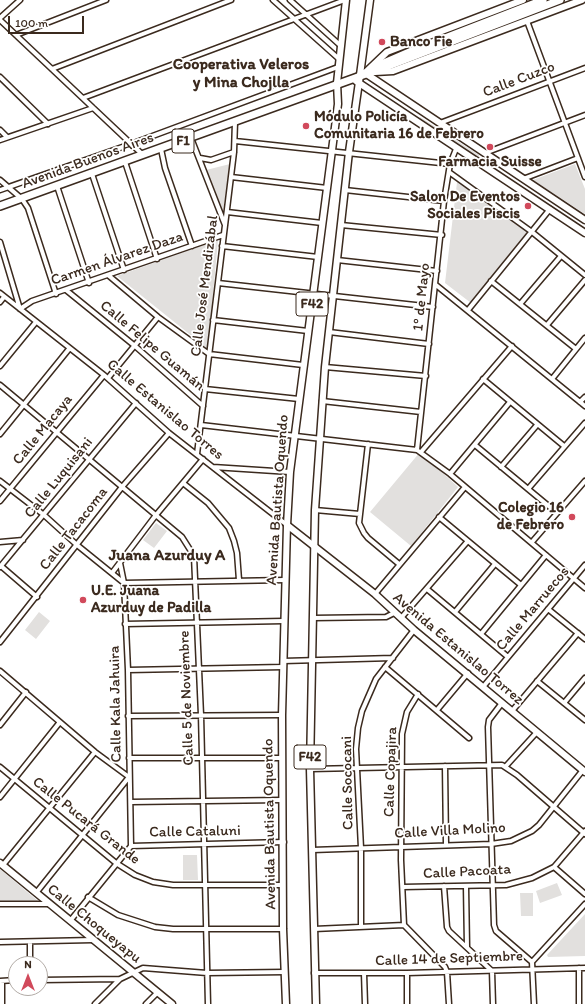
<!DOCTYPE html>
<meta charset="utf-8">
<style>
body{margin:0}
#map{position:relative;width:585px;height:1004px;overflow:hidden;background:#fff;font-family:Itim,sans-serif}
canvas{display:block}
.north{position:absolute;left:8px;top:956px;width:40px;height:40px;box-sizing:border-box;background:#fff;border:1px solid #b1aaa5;border-radius:50%;rotate:0deg;font-size:11px;font-weight:700;line-height:16px;text-align:center;color:#3b2a1e}
.north::after{content:'';display:block;margin:auto;width:14px;height:18px;background:#d1495b;clip-path:polygon(50% 0,100% 100%,50% 72%,0 100%)}
.scale{position:absolute;left:8px;top:16px;width:76px;height:18px;box-sizing:border-box;border:2px solid #3b2a1e;border-top:0;padding-left:5px;font-size:12px;line-height:14px;white-space:nowrap;color:#3b2a1e;-webkit-text-stroke:3px #fff;paint-order:stroke}
</style>
<div id="map">
<canvas width="585" height="1004"></canvas>
<div class="north">N</div>
<div class="scale">100 m</div>
</div>
<script>
const c = document.querySelector('canvas').getContext('2d');
c.lineJoin = 'round';
function fillPath(path, color) { c.fillStyle = color; c.fill(path, 'evenodd'); }
const poly = rows => new Path2D(rows.map(r => 'M' + r).join(''));
function strokePath(path, color, width, dash) { c.strokeStyle = color; c.lineWidth = width; c.lineCap = dash ? 'butt' : 'round'; c.setLineDash(dash || []); c.stroke(path); }
function write(font, color, halo, rows, align = 'center') {
  c.font = font + ' Itim,sans-serif'; c.lineWidth = 3.5; c.setLineDash([]); c.textBaseline = 'middle'; c.strokeStyle = halo; c.fillStyle = color; for (const [text, x, y, turn = 0] of rows) {
    c.save(); c.translate(x, y); c.rotate((+turn || 0) * Math.PI / 180); c.textAlign = isNaN(turn) ? turn : align; if (halo) c.strokeText(text, 0, 0); c.fillText(text, 0, 0); c.restore();
  }
}
fillPath(poly([
 [420,117,479,155,479,157,478,157,419,119],
 [230,164,223,212,206,170],
 [575,164,585,189,585,214,533,180],
 [458,174,528,231,471,303,445,283],
 [218,240,208,349,117,276],
 [420,452,458,487,411,546,370,512],
 [156,523,167,531,154,548,143,540],
 [39,612,50,621,36,639,25,630],
 [183,855,197,855,198,880,183,880],
 [0,869,38,901,0,902],
 [557,883,562,895,540,903,536,891],
 [520,893,533,893,533,916,521,916],
 [585,914,585,956,548,957,547,955]
]), '#e2e0de');
const street = poly([
 [273,0,339,59],
 [290,0,341,46],
 [0,18,20,0],
 [0,20,143,155],
 [527,21,585,177],
 [16,35,106,0],
 [52,69,231,0],
 [0,77,48,124],
 [83,98,345,0],
 [440,123,585,68],
 [0,130,7,137],
 [191,138,225,225],
 [0,140,93,108],
 [235,141,450,164],
 [161,149,165,168,192,246],
 [485,153,585,115],
 [200,158,211,160,234,152],
 [125,162,157,259],
 [449,172,532,232,585,275],
 [92,174,124,270],
 [231,177,327,188],
 [523,179,578,158],
 [0,180,22,199,28,208,56,294],
 [57,186,89,283],
 [0,190,131,144,338,67],
 [345,190,444,201],
 [227,212,322,223],
 [341,225,442,235],
 [0,242,20,309,32,301,223,235],
 [222,246,318,257],
 [337,260,437,271],
 [108,275,158,317,209,354,303,365],
 [491,281,576,349],
 [218,283,433,307],
 [436,285,585,406],
 [66,290,135,346,203,406],
 [0,293,104,375,169,433,287,525],
 [0,302,4,297],
 [521,303,561,256],
 [468,310,550,209],
 [213,320,308,331],
 [547,325,585,280],
 [329,332,429,344],
 [0,366,36,322],
 [325,367,426,376],
 [108,378,158,317],
 [483,379,564,446],
 [552,379,585,338],
 [0,385,182,537,194,556,201,715,208,1004],
 [205,389,299,399],
 [322,401,421,412],
 [580,402,585,397],
 [201,425,417,450,450,474,585,588],
 [0,434,69,349],
 [368,444,359,523,364,533,368,538,399,564],
 [475,445,557,513],
 [417,450,444,201,450,164,456,149],
 [421,452,512,346],
 [197,454,234,152,235,122],
 [213,467,290,472],
 [501,467,537,425],
 [450,474,510,402],
 [0,481,44,515,77,545,124,583,285,580],
 [183,483,208,503,229,528,234,541,237,553,239,580],
 [528,489,585,423],
 [0,501,104,375],
 [315,510,360,514],
 [439,517,521,585],
 [0,542,23,540],
 [532,542,585,481],
 [120,563,124,583,128,670,131,846],
 [1,566,37,597],
 [0,567,136,403],
 [112,573,156,515,203,459],
 [427,589,508,657],
 [375,594,465,487],
 [548,609,585,639],
 [455,612,495,564],
 [313,618,386,617,394,613],
 [401,618,467,542],
 [125,624,284,621],
 [481,634,546,555],
 [0,642,122,487,169,433],
 [283,661,393,658],
 [385,667,469,738],
 [128,670,283,667],
 [0,671,95,752,129,777,36,893],
 [537,681,585,720],
 [483,687,585,565],
 [502,703,489,720,488,727,494,925,496,931,532,962],
 [564,703,585,678],
 [437,710,468,673],
 [512,711,578,633],
 [128,716,282,715],
 [0,725,26,692],
 [129,758,282,758],
 [445,766,446,844],
 [506,766,537,732],
 [0,767,116,863,135,875,153,882,173,885,283,885],
 [310,769,502,765,517,775,585,834],
 [0,797,60,722],
 [131,802,282,800],
 [131,846,284,842],
 [312,850,491,844,511,841,532,831,539,825,583,770],
 [3,865,95,752],
 [554,867,585,894],
 [444,886,447,927,449,931,492,971,493,1004],
 [466,886,467,947],
 [403,887,506,885,532,878,554,867,585,831],
 [88,897,118,915,155,927,173,929,283,929],
 [0,904,50,904],
 [70,921,131,846],
 [404,925,401,860,402,734,407,712,418,694],
 [361,927,361,848,356,749,358,728,362,711,376,679,414,630],
 [314,929,404,925,445,967,447,972,449,1004],
 [0,942,93,940],
 [30,942,30,964],
 [579,968,579,1004],
 [314,973,407,973,585,968],
 [364,973,365,1004],
 [407,973,407,1004],
 [40,980,120,979,143,968,207,973,285,972],
 [0,981,16,980],
 [2,981,2,1004],
 [95,1004,120,979],
 [146,1004,158,992],
 [534,1004,532,962,585,904]
]);
const secondary = poly([
 [365,73,585,220],
 [360,75,370,0],
 [356,81,585,233],
 [337,83,346,0],
 [287,525,375,594,414,630,585,772],
 [0,863,172,1004]
]);
const primary = poly([
 [375,72,393,71,582,0],
 [365,73,387,52,523,0],
 [286,1004,283,929,282,715,287,525,290,472,338,104,337,83],
 [316,1004,310,769,315,510,325,367,349,152,360,75]
]);
const highway = poly([
 [377,66,414,50,543,0],
 [0,206,391,65,560,0]
]);
strokePath(street, '#3b2a1e', 7);
strokePath(secondary, '#3b2a1e', 9);
strokePath(primary, '#3b2a1e', 9);
strokePath(highway, '#3b2a1e', 10);
strokePath(street, '#fff', 4);
strokePath(secondary, '#fff', 6);
strokePath(primary, '#fff', 6);
strokePath(highway, '#fff', 7);
for (const [x, y, r, color] of [
 [382,42,4,"#d1495b"],
 [306,126,4,"#d1495b"],
 [490,147,4,"#d1495b"],
 [528,206,4,"#d1495b"],
 [572,517,4,"#d1495b"],
 [83,600,4,"#d1495b"]
]) { const dot = new Path2D(); dot.arc(x, y, r, 0, 2 * Math.PI); c.fillStyle = color; c.fill(dot); strokePath(dot, '#fff', 1.5); }
for (const [x, y, w] of [
 [183,141,22],
 [312,304,32],
 [310,757,32]
]) { const box = new Path2D(); box.roundRect(x - w / 2, y - 12, w, 24, 3); c.fillStyle = '#fff'; c.fill(box); strokePath(box, '#3b2a1e', 1); }
write('bold 14px', '#3b2a1e', null, [
 ["F1",183,141],
 ["F42",312,304],
 ["F42",310,757]
]);
write('bold 15px', '#3b2a1e', '#fff', [
 ["Banco Fie",390,42],
 ["Módulo Policía",314,117],
 ["Comunitaria 16 de Febrero",314,134],
 ["Farmacia Suisse",490,162,"center"],
 ["Salon De Eventos",520,197,"right"],
 ["Sociales Piscis",520,214,"right"],
 ["Colegio 16",564,508,"right"],
 ["de Febrero",564,525,"right"],
 ["U.E. Juana",91,591],
 ["Azurduy de Padilla",91,608]
], 'left');
write('15px', '#3b2a1e', '#fff', [
 ["Calle Cuzco",519,80,-21],
 ["Avenida Buenos Aires",88,161,-20],
 ["Carmen Álvarez Daza",117,259,-19],
 ["Calle José Mendizábal",205,286,-83],
 ["1º de Mayo",422,297,-84],
 ["Calle Felipe Guamán",152,346,40],
 ["Calle Estanislao Torres",165,410,40],
 ["Calle Macaya",43,430,-51],
 ["Calle Luquisani",59,478,-51],
 ["Avenida Bautista Oquendo",278,500,-86],
 ["Calle Tacacoma",74,529,-52],
 ["Calle Marruecos",533,609,-50],
 ["Avenida Estanislao Torrez",458,649,40],
 ["Calle 5 de Noviembre",187,698,-92],
 ["Calle Kala Jahuira",116,704,-91],
 ["Calle Copajira",391,772,-88],
 ["Calle Sococani",348,783,-91],
 ["Calle Pucará Grande",86,821,38],
 ["Avenida Bautista Oquendo",270,824,-91],
 ["Calle Villa Molino",450,831,-3],
 ["Calle Cataluni",195,832,-1],
 ["Calle Pacoata",467,872,-3],
 ["Calle Choqueyapu",94,924,39],
 ["Calle 14 de Septiembre",449,959,-2]
]);
write('bold 16px', '#3b2a1e', '#fff', [
 ["Cooperativa Veleros",241,65],
 ["y Mina Chojlla",241,83],
 ["Juana Azurduy A",167,556]
]);
</script>
